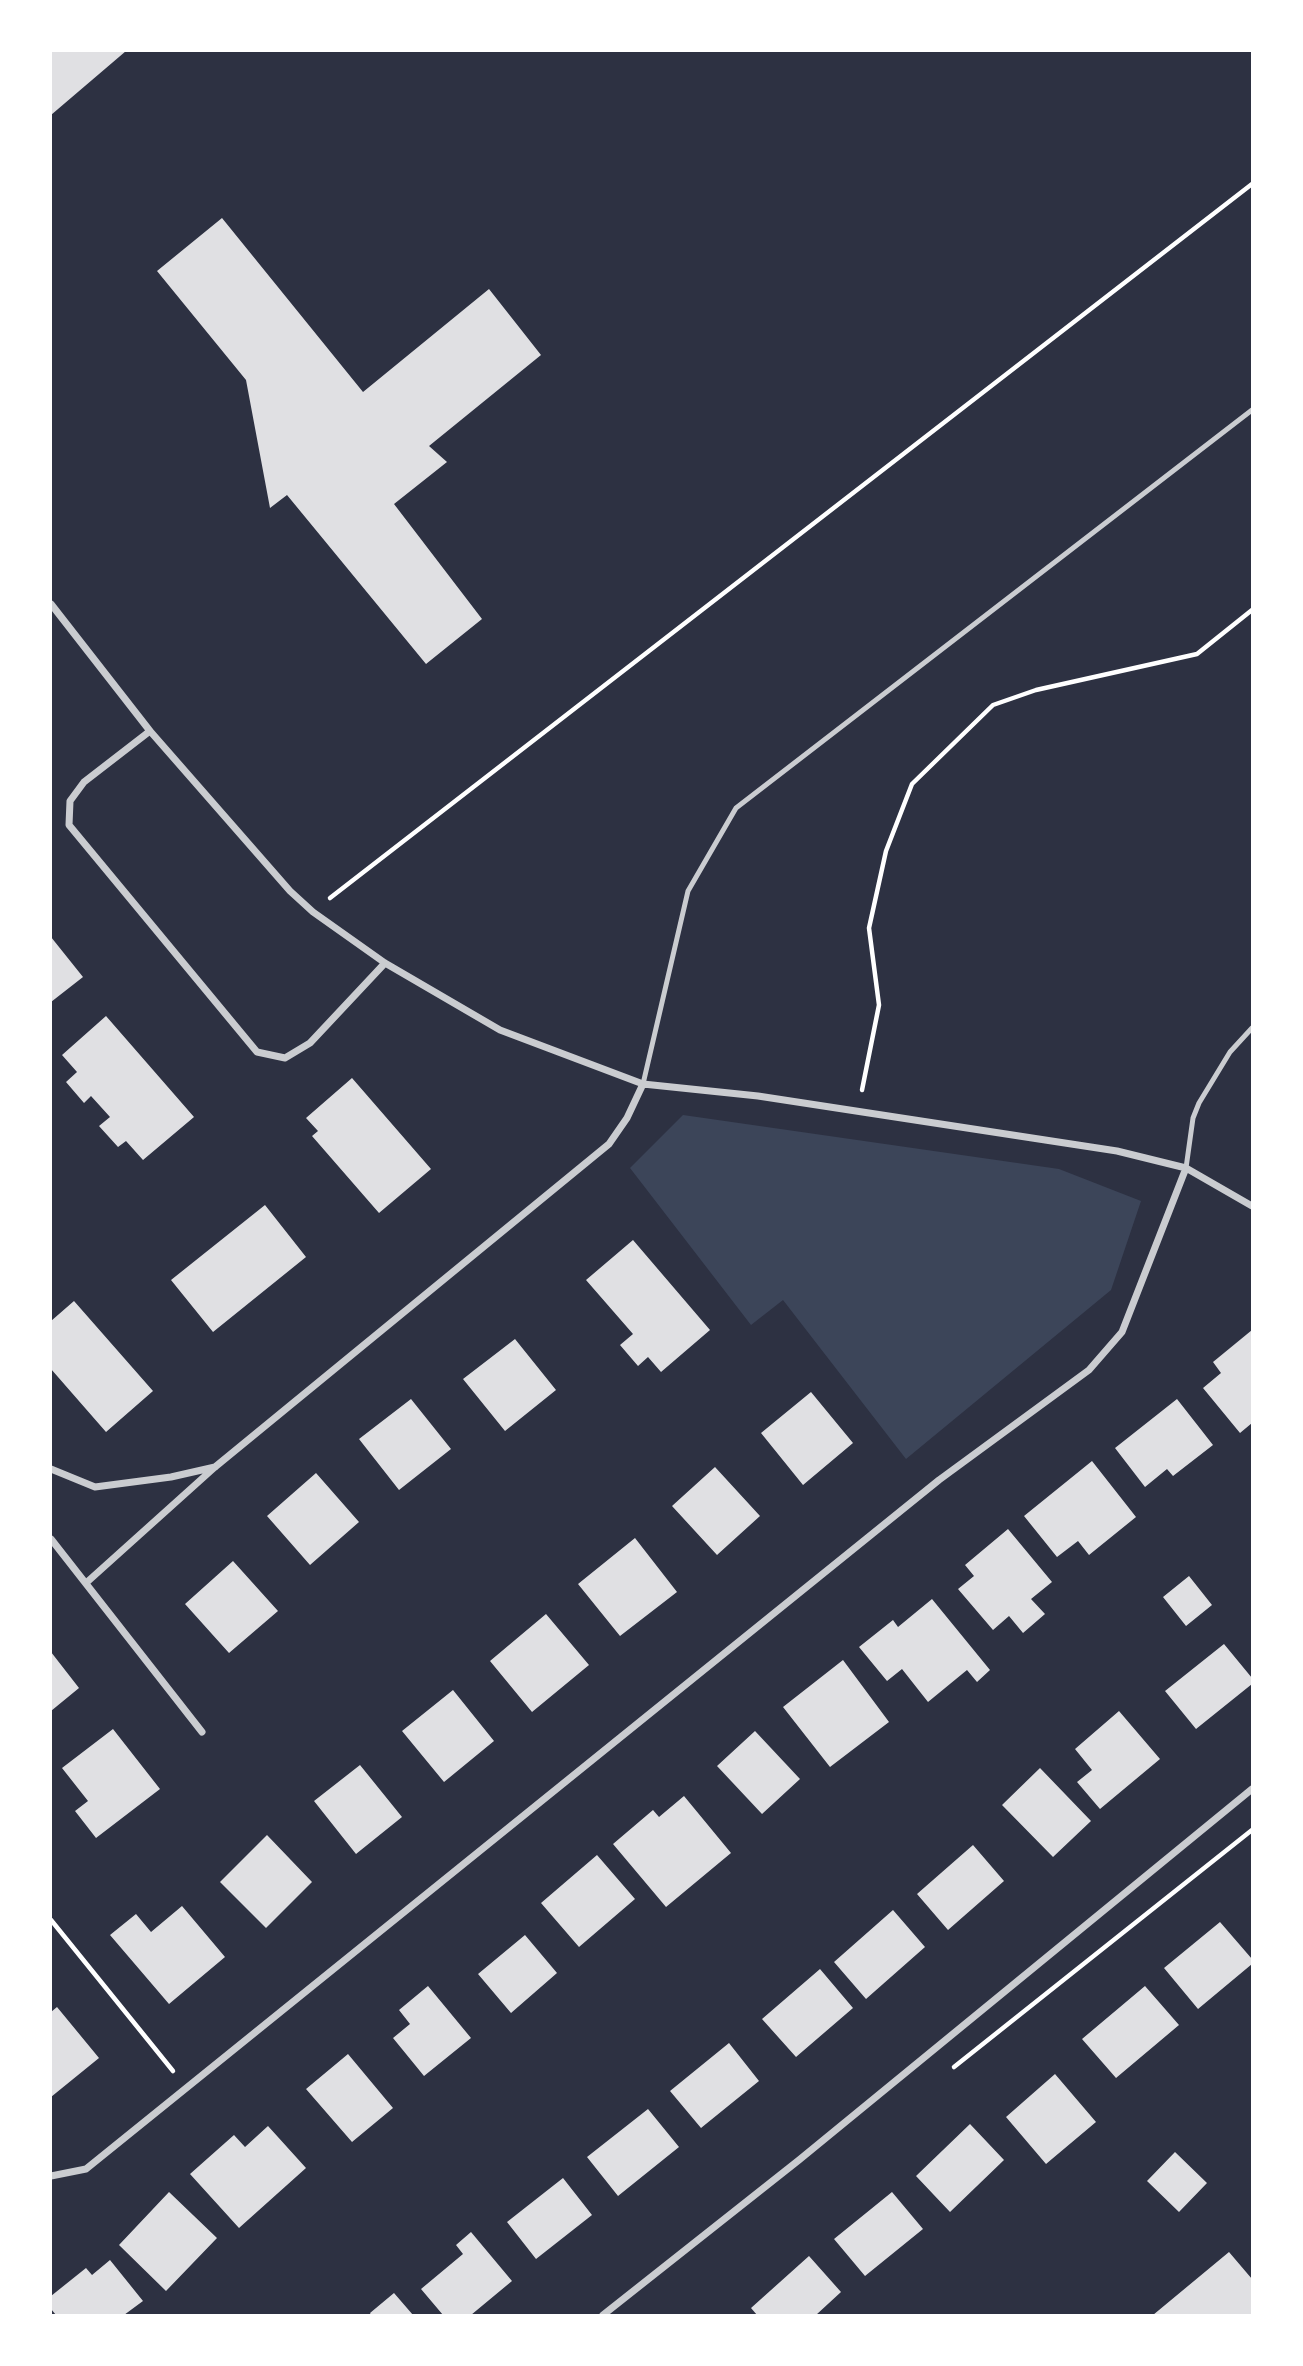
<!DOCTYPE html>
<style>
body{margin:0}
#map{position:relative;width:1303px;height:2366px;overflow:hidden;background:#2d3142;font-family:Figtree,sans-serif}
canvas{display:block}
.frame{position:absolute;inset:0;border:52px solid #fff;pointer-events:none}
</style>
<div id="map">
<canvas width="1303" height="2366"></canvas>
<div class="frame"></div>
</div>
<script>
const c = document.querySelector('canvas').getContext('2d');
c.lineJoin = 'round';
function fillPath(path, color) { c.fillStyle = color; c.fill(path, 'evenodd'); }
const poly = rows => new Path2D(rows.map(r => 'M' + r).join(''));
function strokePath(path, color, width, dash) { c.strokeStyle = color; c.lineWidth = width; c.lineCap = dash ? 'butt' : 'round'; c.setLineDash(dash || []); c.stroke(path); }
fillPath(poly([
 [683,1115,1059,1169,1141,1201,1111,1290,906,1459,783,1300,751,1325,630,1168]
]), '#3c4559');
fillPath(poly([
 [51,51,126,51,51,115],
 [222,218,363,392,489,289,541,355,429,446,447,462,394,504,482,619,426,664,287,495,270,508,246,380,157,271],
 [51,937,83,977,51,1002],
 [106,1016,194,1117,143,1160,126,1141,118,1147,99,1126,110,1117,91,1096,84,1103,66,1082,77,1072,62,1055],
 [352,1078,431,1169,379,1213,312,1136,318,1131,306,1118],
 [265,1205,306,1257,213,1332,171,1280],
 [633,1240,710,1330,661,1372,648,1357,638,1366,620,1345,633,1334,586,1280],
 [74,1301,153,1391,106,1432,51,1369,51,1321],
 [1252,1330,1252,1423,1240,1433,1203,1388,1221,1373,1213,1362],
 [515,1339,556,1390,505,1431,463,1379],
 [811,1392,853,1443,803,1485,761,1433],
 [411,1399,451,1449,399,1490,359,1439],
 [1177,1399,1213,1445,1173,1476,1167,1469,1145,1487,1115,1448],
 [1092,1461,1136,1517,1089,1555,1078,1541,1057,1557,1024,1516],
 [715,1467,760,1516,717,1555,672,1506],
 [316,1473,359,1522,310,1565,267,1516],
 [1008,1529,1052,1582,1031,1599,1045,1614,1023,1633,1009,1616,993,1630,958,1589,974,1576,965,1565],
 [635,1538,677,1592,620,1636,578,1584],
 [233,1561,278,1611,229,1653,185,1604],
 [1189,1576,1212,1605,1186,1626,1163,1597],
 [932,1599,990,1670,977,1682,967,1670,928,1702,902,1669,887,1681,859,1647,893,1620,898,1627],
 [546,1614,589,1665,532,1712,490,1661],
 [1224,1644,1252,1678,1252,1684,1196,1729,1165,1691],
 [51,1652,79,1688,51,1711],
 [843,1660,889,1722,830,1767,783,1707],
 [453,1690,494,1741,444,1782,402,1731],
 [1119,1711,1160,1759,1100,1809,1077,1782,1092,1770,1075,1749],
 [113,1729,160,1789,96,1838,75,1811,88,1801,62,1768],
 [755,1731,800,1779,762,1814,717,1766],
 [360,1765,402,1817,356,1854,314,1801],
 [1040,1768,1091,1821,1053,1857,1002,1805],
 [684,1796,731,1853,666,1907,613,1844,653,1810,659,1817],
 [267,1835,312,1882,266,1928,220,1882],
 [973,1845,1004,1881,948,1930,917,1894],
 [597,1855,635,1899,579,1947,541,1903],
 [182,1906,225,1957,169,2004,110,1935,136,1914,151,1932],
 [893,1910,925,1947,866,1999,834,1962],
 [1220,1922,1252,1959,1252,1964,1198,2009,1164,1968],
 [525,1935,557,1973,511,2013,478,1974],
 [820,1969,853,2008,796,2057,762,2019],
 [428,1986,471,2038,424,2076,393,2038,410,2024,399,2010],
 [1145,1986,1179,2025,1116,2078,1082,2039],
 [57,2007,99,2058,51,2097,51,2012],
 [729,2043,759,2081,701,2128,670,2091],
 [348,2054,393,2108,352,2142,306,2089],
 [1055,2074,1096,2122,1046,2164,1006,2117],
 [648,2109,679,2147,618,2196,587,2157],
 [970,2124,1004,2160,950,2212,916,2176],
 [268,2126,306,2168,239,2228,190,2174,234,2135,245,2147],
 [1175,2152,1207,2183,1179,2212,1147,2181],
 [563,2178,592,2215,536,2259,507,2222],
 [169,2192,217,2238,166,2291,119,2245],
 [892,2192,923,2229,865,2276,834,2239],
 [471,2232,512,2281,471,2315,443,2315,421,2289,463,2254,456,2245],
 [1229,2252,1252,2279,1252,2315,1153,2315],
 [809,2256,841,2292,816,2315,757,2315,751,2308],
 [110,2260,143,2301,124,2315,56,2315,51,2309,51,2296,86,2268,92,2275],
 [394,2293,413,2315,371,2315,370,2313]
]), '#e0e0e3');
strokePath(poly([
 [330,898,1252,184],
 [862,1090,879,1005,869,928,886,851,912,784,993,705,1036,690,1197,654,1252,610],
 [51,1920,173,2071],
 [954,2067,1252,1830]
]), '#fff', 4.5);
strokePath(poly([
 [643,1084,688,891,736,808,1252,410],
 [1186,1168,1193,1118,1199,1103,1230,1052,1252,1028]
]), '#caccd0', 5);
strokePath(poly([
 [51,604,150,731,290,891,313,912,385,963,500,1030,643,1084,758,1096,1117,1151,1186,1168,1252,1206],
 [150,731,84,782,70,801,69,825,257,1052,285,1058,310,1043,385,963],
 [51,1469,95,1487,171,1477,215,1467],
 [51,1539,202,1732],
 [86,1583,215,1467,609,1144,627,1118,643,1084],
 [51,2176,86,2169,939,1480,1089,1370,1122,1332,1186,1168],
 [603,2315,799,2160,1252,1789]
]), '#caccd0', 7);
</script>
